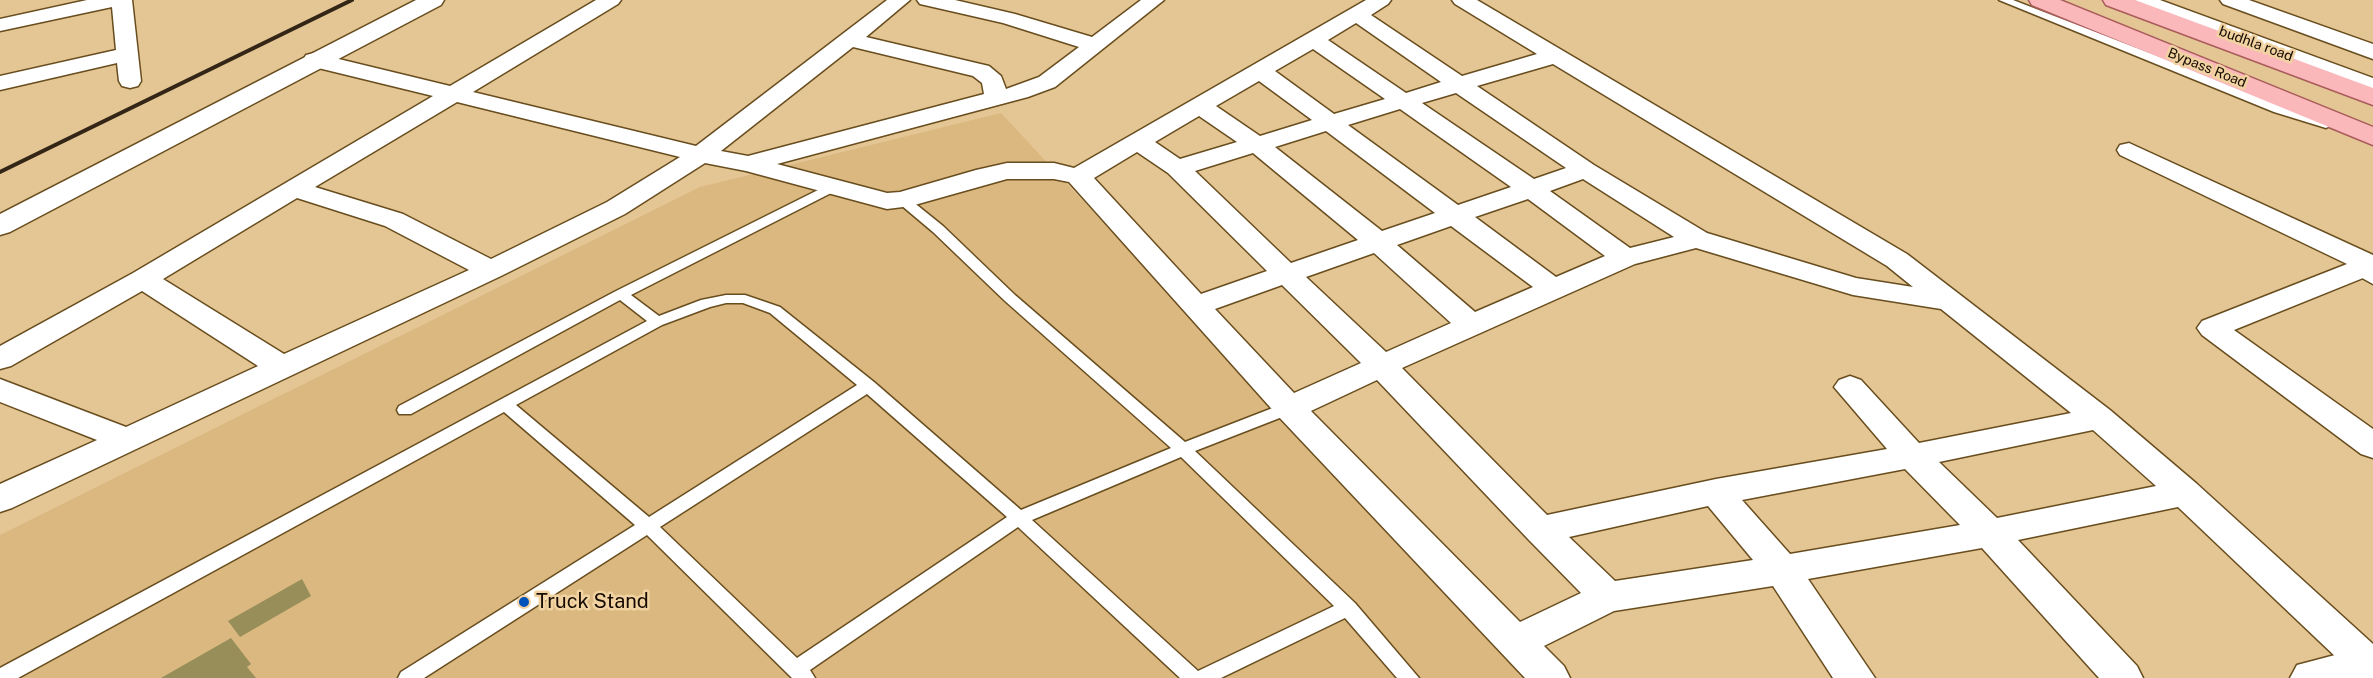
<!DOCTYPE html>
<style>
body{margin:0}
canvas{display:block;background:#e4c594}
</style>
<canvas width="2373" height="678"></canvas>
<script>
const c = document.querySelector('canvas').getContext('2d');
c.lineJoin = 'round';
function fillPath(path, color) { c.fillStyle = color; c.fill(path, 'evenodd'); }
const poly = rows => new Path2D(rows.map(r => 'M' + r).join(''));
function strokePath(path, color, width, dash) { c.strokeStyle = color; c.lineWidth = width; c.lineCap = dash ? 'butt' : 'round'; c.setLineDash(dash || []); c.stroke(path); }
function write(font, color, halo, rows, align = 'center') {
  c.font = font + ' "Public Sans",sans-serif'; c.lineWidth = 5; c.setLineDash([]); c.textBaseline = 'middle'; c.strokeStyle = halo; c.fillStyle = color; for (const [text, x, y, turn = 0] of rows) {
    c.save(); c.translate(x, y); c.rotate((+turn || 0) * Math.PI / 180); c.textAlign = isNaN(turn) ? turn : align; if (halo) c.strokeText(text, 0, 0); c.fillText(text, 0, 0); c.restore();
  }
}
fillPath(poly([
 [1001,113,1527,678,0,678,0,535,700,187]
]), '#dbb880');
fillPath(poly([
 [302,579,311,596,240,637,228,621],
 [231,638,251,664,247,667,256,678,161,678]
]), '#978e59');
const lane = poly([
 [1999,0,2013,0,2332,124,2326,128,2274,112,1999,0],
 [834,182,840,186,839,189,631,295,659,316,701,300,726,295,745,295,780,307,874,382,1021,510,1171,448,1005,301,933,232,895,200,902,196,907,197,943,226,1015,295,1185,442,1283,404,1295,404,1297,408,1295,412,1195,451,1355,603,1419,678,1397,678,1345,618,1221,678,1180,678,1018,527,810,670,815,678,792,678,647,535,424,678,398,678,401,672,635,525,504,412,18,678,0,678,0,668,647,321,620,300,411,414,399,414,397,410,399,406,616,291,834,182],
 [726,303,743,303,770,313,857,385,649,517,516,405,662,325,710,307,726,303],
 [867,394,1007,517,797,658,660,527,867,394],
 [1181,457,1334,606,1198,671,1032,520,1181,457],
 [2358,266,2373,274,2373,284,2353,273,2351,270,2358,266]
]);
const street = poly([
 [87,0,132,0,141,81,138,86,130,88,122,86,119,81,117,63,0,90,0,76,116,50,112,7,0,31,0,19,87,0],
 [596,0,621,0,618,4,473,92,696,146,887,0,910,0,866,37,989,66,1001,76,1006,89,1039,77,1079,47,1003,23,920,4,917,0,955,0,1015,14,1092,37,1141,0,1164,0,1055,87,1028,97,777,164,887,193,900,192,976,170,1007,163,1054,163,1074,168,1366,0,1391,0,1388,4,1371,15,1462,76,1537,54,1455,4,1452,0,1477,0,1907,254,2110,410,2197,484,2373,644,2373,678,2358,678,2178,507,2018,540,2137,666,2143,678,2099,678,1982,548,1808,579,1875,678,1833,678,1773,586,1614,611,1544,646,1564,666,1570,678,1525,678,1278,416,1069,182,1054,179,1007,179,911,206,887,209,746,171,705,163,625,214,501,276,12,508,0,512,0,484,97,440,0,402,0,379,126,427,258,366,142,291,11,366,0,369,0,346,133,273,433,96,306,65,303,60,306,55,314,53,450,86,596,0],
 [1356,23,1441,82,1406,93,1328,40,1356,23],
 [853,47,973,76,982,83,984,94,748,156,721,151,853,47],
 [1313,49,1385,99,1334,114,1275,71,1313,49],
 [1553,64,1887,266,1913,287,1856,278,1707,233,1594,165,1477,86,1553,64],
 [1259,81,1312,120,1260,136,1216,106,1259,81],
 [1456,93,1566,168,1534,179,1422,103,1456,93],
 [457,102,680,157,607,202,491,259,403,214,315,187,457,102],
 [1400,109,1511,187,1458,205,1348,125,1400,109],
 [1199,116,1237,142,1180,159,1155,142,1199,116],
 [1326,131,1435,213,1382,231,1275,147,1326,131],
 [1137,152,1168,173,1267,271,1201,294,1094,178,1137,152],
 [1253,153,1358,240,1291,263,1195,171,1253,153],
 [1583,179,1674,237,1630,248,1550,191,1583,179],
 [297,198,385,226,469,270,284,354,163,279,297,198],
 [1528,199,1605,256,1556,277,1475,217,1528,199],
 [1451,226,1533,287,1475,312,1397,245,1451,226],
 [1696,248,1853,295,1941,309,2071,413,1919,443,1861,380,1850,376,1839,380,1834,387,1887,449,1716,479,1547,515,1402,368,1635,264,1696,248],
 [1374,253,1451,323,1386,352,1306,277,1374,253],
 [1282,285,1361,363,1294,393,1215,309,1282,285],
 [1377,380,1528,539,1581,593,1520,622,1311,411,1377,380],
 [2093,430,2156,486,1997,518,1939,462,2093,430],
 [1905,469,1960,525,1790,554,1742,500,1905,469],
 [1708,506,1753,560,1615,581,1569,537,1708,506],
 [2220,0,2249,0,2373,44,2373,59,2223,4,2220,0],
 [2129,143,2373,255,2373,274,2234,330,2373,429,2373,458,2361,454,2202,335,2197,328,2202,321,2347,264,2120,155,2117,150,2120,145,2129,143]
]);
const secondary = poly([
 [416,0,444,0,441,5,10,232,0,235,0,214,416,0],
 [2128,0,2160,0,2373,78,2373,95,2131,5,2128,0],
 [2373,645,2373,678,2290,678,2297,665,2373,645]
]);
const primary = poly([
 [2029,0,2060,0,2373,127,2373,145,2032,5,2029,0],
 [2103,0,2135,0,2373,88,2373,105,2106,5,2103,0]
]);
strokePath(lane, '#684d1e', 3);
strokePath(street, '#684d1e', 3);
strokePath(secondary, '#684d1e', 3);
strokePath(primary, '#a95c5b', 3);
fillPath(lane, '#fff');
fillPath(street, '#fff');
fillPath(secondary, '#fff');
fillPath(primary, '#fbb8ba');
strokePath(poly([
 [0,172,352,0]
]), '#342616', 4);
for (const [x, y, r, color] of [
 [524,602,6,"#0052bb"]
]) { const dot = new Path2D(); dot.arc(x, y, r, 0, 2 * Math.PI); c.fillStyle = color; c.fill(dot); strokePath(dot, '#f1d2a1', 2); }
write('14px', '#150a00', '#f1d2a1', [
 ["budhla road",2256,44,20],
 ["Bypass Road",2207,68,22]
]);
write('20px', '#150a00', '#f1d2a1', [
 ["Truck Stand",536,602]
], 'left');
</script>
